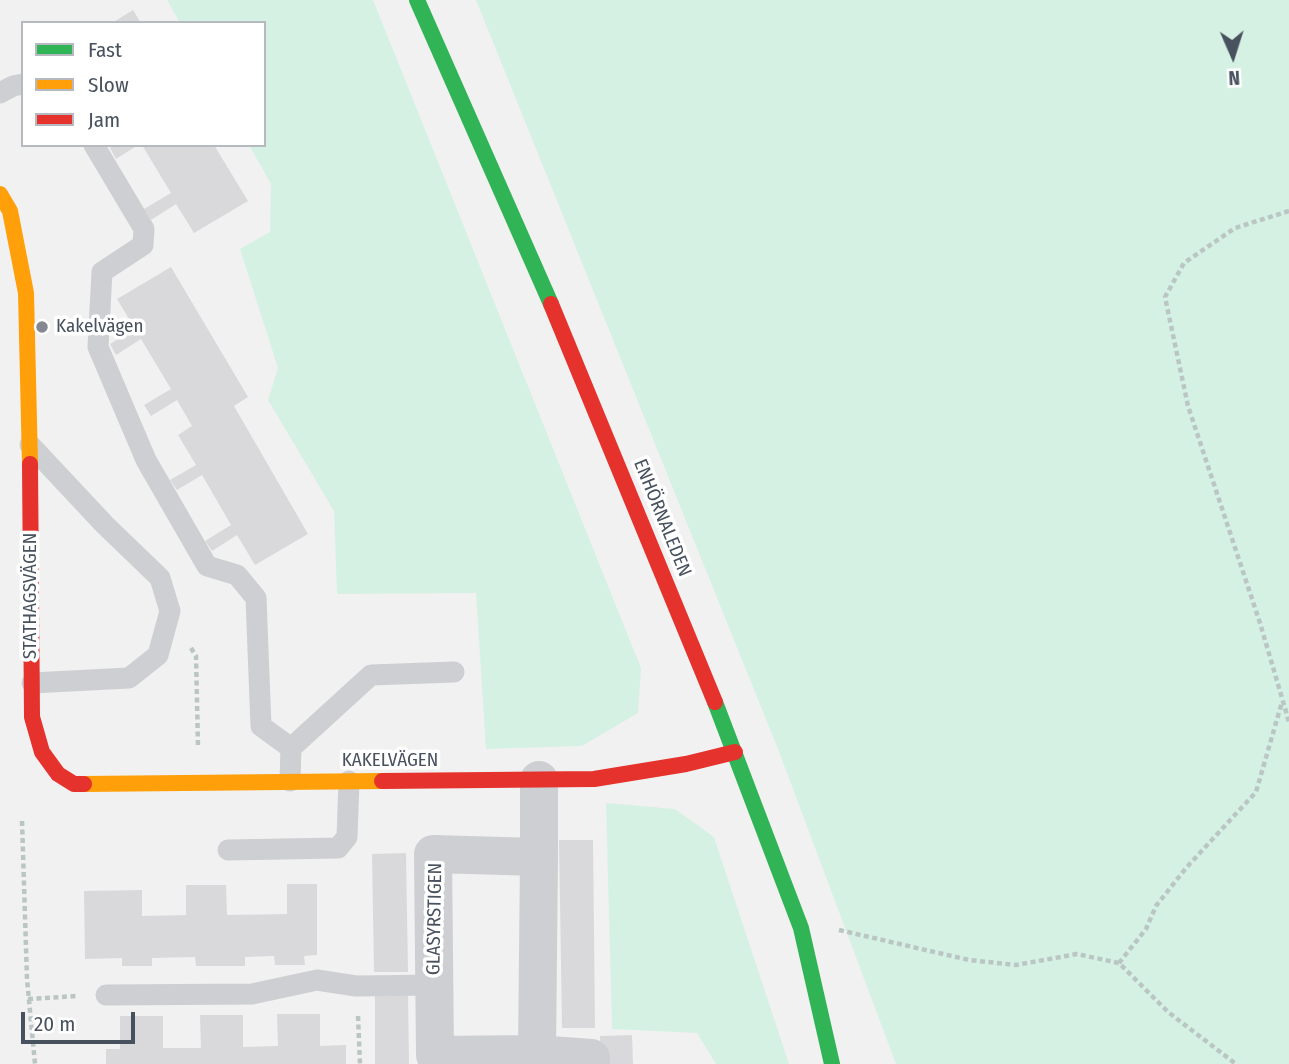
<!DOCTYPE html>
<meta charset="utf-8">
<style>
body{margin:0}
#map{position:relative;width:1289px;height:1064px;overflow:hidden;background:#f2f1f1;font-family:"Fira Sans Condensed",sans-serif}
canvas{display:block}
.legend{position:absolute;left:21px;top:21px;width:245px;height:126px;box-sizing:border-box;background:#fff;border:2px solid #b6b9bf;margin:0;padding:9px 12px;list-style:none;font-size:21px;color:#48515e}
.legend li{display:flex;align-items:center;gap:14px;height:35px}
.legend b{width:35px;border:2px solid #b6b9bf}
.north{position:absolute;left:1198px;top:21px;width:70px;height:70px;-webkit-text-stroke:5px #fff;paint-order:stroke;rotate:177deg;font-size:19px;font-weight:700;line-height:28px;text-align:center;color:#48515e}
.north::after{content:'';display:block;margin:auto;width:24px;height:32px;background:#48515e;clip-path:polygon(50% 0,100% 100%,50% 72%,0 100%)}
.scale{position:absolute;left:21px;top:1012px;width:114px;height:32px;box-sizing:border-box;border:4px solid #48515e;border-top:0;padding-left:9px;font-size:21px;line-height:24px;white-space:nowrap;color:#48515e;-webkit-text-stroke:5px #fff;paint-order:stroke}
</style>
<div id="map">
<canvas width="1289" height="1064"></canvas>
<ul class="legend">
<li><b style="height:9px;background:#30b455"></b>Fast</li>
<li><b style="height:9px;background:#ff9f0a"></b>Slow</li>
<li><b style="height:9px;background:#e5322d"></b>Jam</li>
</ul>
<div class="north">N</div>
<div class="scale">20 m</div>
</div>
<script>
const c = document.querySelector('canvas').getContext('2d');
c.lineJoin = 'round';
function fillPath(path, color) { c.fillStyle = color; c.fill(path, 'evenodd'); }
const poly = rows => new Path2D(rows.map(r => 'M' + r).join(''));
function strokePath(path, color, width, dash) { c.strokeStyle = color; c.lineWidth = width; c.lineCap = dash ? 'butt' : 'round'; c.setLineDash(dash || []); c.stroke(path); }
function write(font, color, halo, rows, align = 'center') {
  c.font = font + ' "Fira Sans Condensed",sans-serif'; c.lineWidth = 7; c.setLineDash([]); c.textBaseline = 'middle'; c.strokeStyle = halo; c.fillStyle = color; for (const [text, x, y, turn = 0] of rows) {
    c.save(); c.translate(x, y); c.rotate((+turn || 0) * Math.PI / 180); c.textAlign = isNaN(turn) ? turn : align; if (halo) c.strokeText(text, 0, 0); c.fillText(text, 0, 0); c.restore();
  }
}
fillPath(poly([
 [167,0,373,0,641,668,638,713,582,746,486,749,476,593,337,594,334,511,268,400,278,368,240,249,270,232,271,184,249,145,264,145,264,23,180,23],
 [476,0,1289,0,1289,1064,896,1064,778,749],
 [606,803,675,809,714,837,789,1064,716,1064,697,1033,612,1029]
]), '#d5f1e3');
fillPath(poly([
 [133,10,141,23,112,23],
 [115,145,138,145,116,159,110,148],
 [142,145,214,145,248,201,194,233,176,204,151,220,144,209,171,193],
 [171,267,248,397,234,406,308,534,255,565,237,535,212,551,205,541,231,525,202,475,177,490,170,480,196,465,178,435,192,426,177,400,151,416,144,405,171,389,141,339,116,355,110,344,135,329,117,299],
 [559,840,593,840,595,1028,562,1028],
 [406,853,408,972,374,972,372,854],
 [287,884,317,884,317,955,304,956,305,965,275,965,274,956,245,957,245,966,196,966,195,957,152,958,152,966,122,966,122,958,85,959,84,891,142,890,142,916,186,915,186,885,226,885,227,915,287,914],
 [375,992,408,992,409,1064,375,1064],
 [277,1014,320,1014,320,1046,346,1045,346,1064,106,1064,106,1049,120,1049,120,1016,163,1016,163,1048,201,1048,200,1015,243,1015,243,1047,278,1046],
 [632,1035,633,1064,601,1064,600,1036]
]), '#d9d9db');
strokePath(poly([
 [1289,211,1235,228,1184,263,1165,297,1188,406,1260,623,1289,722],
 [191,648,196,656,198,746],
 [22,821,27,979,35,1064],
 [839,930,969,960,1016,965,1077,954,1119,963,1168,1012,1236,1064],
 [1119,963,1146,929,1156,906,1186,868,1256,792,1282,702],
 [28,999,77,996],
 [358,1016,360,1064]
]), '#bac6c4', 4.5, [5, 3.5]);
strokePath(poly([
 [0,93,13,86,23,84],
 [94,145,144,229,143,245,102,272,98,347,146,460,207,566,237,575,256,598,261,726,291,748,290,781],
 [30,445,105,525,160,578,170,611,158,655,129,678,32,683],
 [291,748,371,675,454,672],
 [228,850,338,848,347,837,349,781],
 [106,995,252,994,317,980,356,986,435,985]
]), '#cdcfd2', 21);
strokePath(poly([
 [539,780,539,857,537,1054,435,1055,433,854,539,857],
 [537,1054,591,1058,591,1064]
]), '#cdcfd2', 38);
strokePath(poly([
 [417,0,551,304],
 [715,702,801,928,832,1064]
]), '#30b455', 16);
strokePath(poly([
 [0,194,10,211,26,293,30,464],
 [84,784,382,781]
]), '#ff9f0a', 16);
strokePath(poly([
 [551,304,715,702],
 [30,464,32,717,42,752,58,774,74,784,84,784],
 [382,781,594,779,686,764,735,752]
]), '#e5322d', 16);
for (const [x, y, r, color] of [
 [42,327,7,"#848991"]
]) { const dot = new Path2D(); dot.arc(x, y, r, 0, 2 * Math.PI); c.fillStyle = color; c.fill(dot); strokePath(dot, '#fff', 2.5); }
write('19px', '#48515e', '#fff', [
 ["Kakelvägen",56,327]
], 'left');
write('19px', '#48515e', '#fff', [
 ["ENHÖRNALEDEN",662,518,68],
 ["STATHAGSVÄGEN",31,596,-90],
 ["KAKELVÄGEN",390,761],
 ["GLASYRSTIGEN",435,919,-89]
]);
</script>
